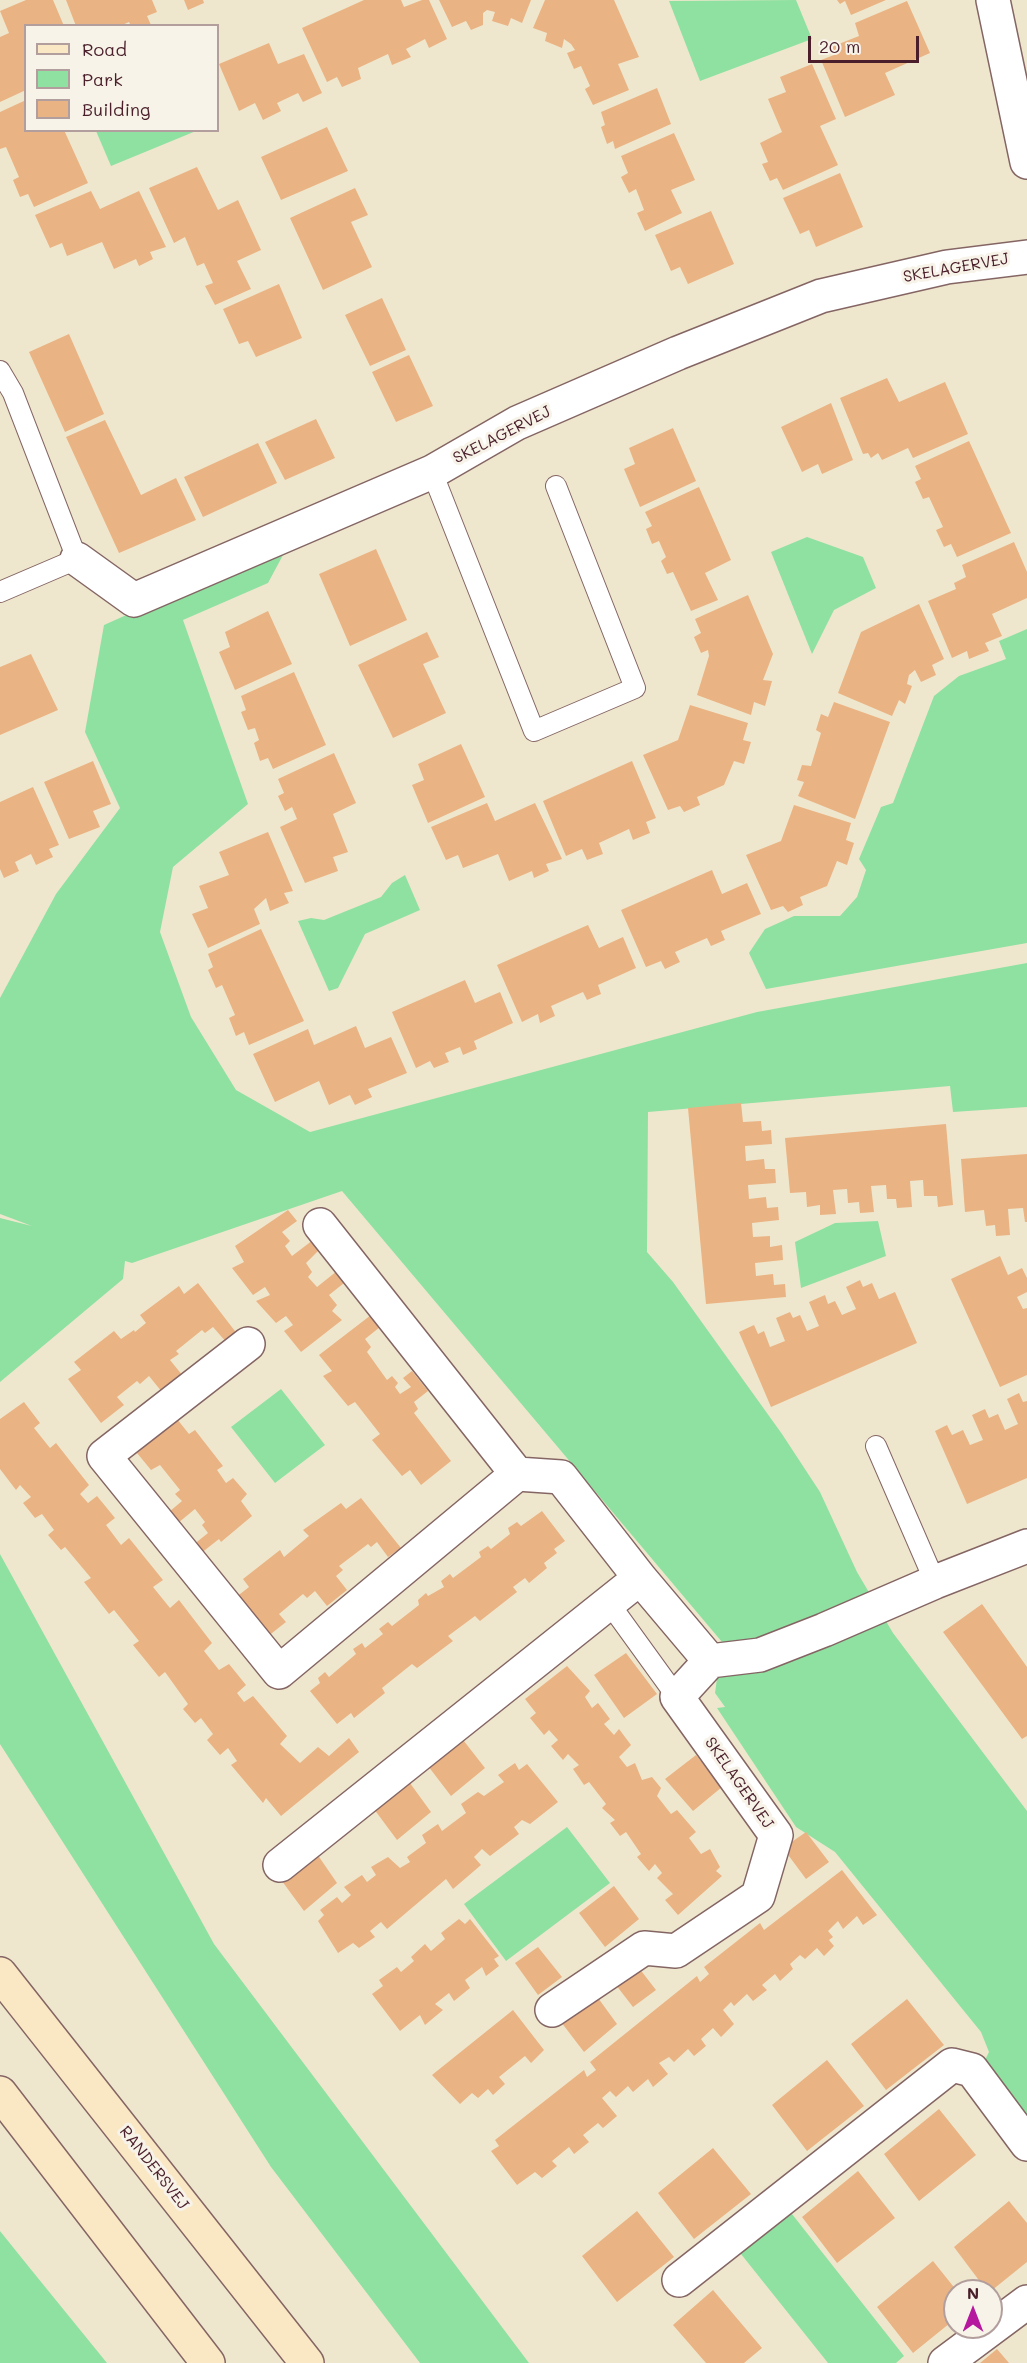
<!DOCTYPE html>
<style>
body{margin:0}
#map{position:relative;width:1027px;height:2363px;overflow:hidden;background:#efe7cd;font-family:Mali,sans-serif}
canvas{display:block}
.legend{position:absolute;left:24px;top:24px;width:195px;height:108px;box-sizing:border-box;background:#f7f3e8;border:2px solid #b29e9c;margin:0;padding:8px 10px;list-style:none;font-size:18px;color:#4a1f2b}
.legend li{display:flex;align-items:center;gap:12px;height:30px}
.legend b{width:30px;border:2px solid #b29e9c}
.north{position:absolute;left:943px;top:2279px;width:60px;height:60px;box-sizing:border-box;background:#f7f3e8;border:2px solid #b29e9c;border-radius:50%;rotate:0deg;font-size:16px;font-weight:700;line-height:24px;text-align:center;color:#4a1f2b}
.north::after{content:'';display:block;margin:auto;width:21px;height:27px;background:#b5179e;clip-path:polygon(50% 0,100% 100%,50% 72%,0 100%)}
.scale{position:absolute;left:808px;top:36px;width:111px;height:27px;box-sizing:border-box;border:3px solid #4a1f2b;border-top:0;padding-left:8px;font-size:18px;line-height:21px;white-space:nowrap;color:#4a1f2b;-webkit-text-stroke:4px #f7f3e8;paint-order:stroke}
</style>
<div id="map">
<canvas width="1027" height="2363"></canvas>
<ul class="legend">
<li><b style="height:8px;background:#fae7c3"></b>Road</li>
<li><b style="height:16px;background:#8fe1a1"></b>Park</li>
<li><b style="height:16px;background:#eab383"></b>Building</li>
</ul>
<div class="north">N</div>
<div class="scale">20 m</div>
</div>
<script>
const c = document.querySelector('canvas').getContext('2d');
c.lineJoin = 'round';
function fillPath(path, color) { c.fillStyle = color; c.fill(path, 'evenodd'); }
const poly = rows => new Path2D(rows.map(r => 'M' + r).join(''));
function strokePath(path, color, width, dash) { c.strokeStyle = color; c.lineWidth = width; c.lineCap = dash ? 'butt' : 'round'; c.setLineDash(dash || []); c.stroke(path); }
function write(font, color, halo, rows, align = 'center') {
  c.font = font + ' Mali,sans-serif'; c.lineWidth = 6; c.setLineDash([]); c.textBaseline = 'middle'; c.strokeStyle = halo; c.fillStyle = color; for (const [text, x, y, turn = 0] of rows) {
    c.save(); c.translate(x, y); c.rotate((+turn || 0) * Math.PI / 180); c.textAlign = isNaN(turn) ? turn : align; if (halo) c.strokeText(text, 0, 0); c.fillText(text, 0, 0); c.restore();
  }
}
fillPath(poly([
 [796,0,812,39,700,81,669,1],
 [96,131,196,131,111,166],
 [807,537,863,557,876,588,834,610,812,654,771,552],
 [290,542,268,583,183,620,248,804,173,867,160,932,191,1017,236,1090,310,1132,757,1012,1027,963,1027,1107,953,1112,950,1086,648,1112,647,1252,673,1282,782,1434,820,1492,857,1572,893,1633,1027,1811,1027,2119,985,2060,989,2052,981,2032,835,1852,796,1827,717,1708,725,1707,715,1693,722,1642,342,1191,132,1263,125,1261,123,1279,0,1382,0,1218,32,1226,0,1214,0,998,56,894,120,808,85,732,104,625],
 [1027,629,1027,943,766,989,749,953,765,929,794,916,840,916,857,897,866,870,859,859,881,807,893,803,934,696,959,676,1006,659,999,641],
 [405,875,420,910,365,934,338,988,329,991,298,921,311,918,324,920,381,897,392,883],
 [878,1221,886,1256,801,1288,795,1242,835,1223],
 [281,1389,325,1445,275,1483,231,1427],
 [0,1554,214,1944,529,2363,420,2363,271,2167,0,1744],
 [567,1827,610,1883,506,1961,464,1904],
 [788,2209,904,2356,896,2363,828,2363,737,2249],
 [0,2231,33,2272,107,2363,0,2363]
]), '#8fe1a1');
fillPath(poly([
 [26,0,53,0,64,26,26,26,26,90,0,102,0,37,9,33,0,11],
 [66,0,152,0,157,12,147,16,151,25,148,26,131,26,129,22,120,26,76,26],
 [184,0,203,0,204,3,188,10],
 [364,0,401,0,404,7,422,0,429,0,447,39,429,48,425,39,406,49,411,57,392,65,388,54,358,68,361,79,342,87,337,77,327,82,302,28],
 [439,0,531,0,522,23,511,18,508,26,492,21,495,12,487,10,483,13,483,25,471,30,466,21,452,27],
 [545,0,614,0,639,57,618,64,629,90,593,105,585,89,590,86,581,66,574,69,567,53,575,50,571,44,564,39,562,48,545,41,547,33,533,28],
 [837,0,886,0,851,15,845,1,840,4],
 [907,1,930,53,885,73,895,95,845,117,821,60,834,55,831,47,859,36,855,23],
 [269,43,278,64,304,54,322,93,303,102,298,93,277,103,281,111,263,120,255,103,239,111,219,64],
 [812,64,836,119,820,126,838,165,783,190,777,178,770,181,762,164,768,162,760,143,782,132,768,99,786,92,780,77],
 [657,88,671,124,615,149,613,141,607,144,601,127,605,125,601,112],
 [26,100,26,130,64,130,88,183,34,207,28,194,20,197,13,180,19,177,6,147,0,149,0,112],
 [327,127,348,171,281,200,261,157],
 [674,133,695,180,671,190,682,213,645,231,637,213,644,210,636,189,629,193,621,177,628,173,621,156],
 [197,167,218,210,238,200,261,250,237,261,251,289,215,305,205,286,213,283,204,263,197,266,185,237,174,243,149,188],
 [840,173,863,227,816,247,809,230,800,234,783,198],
 [355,188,368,215,351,222,372,267,323,290,290,218],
 [91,191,100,209,139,191,166,247,150,252,153,259,139,266,136,259,114,269,102,242,67,256,62,243,50,248,35,215],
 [711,211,734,264,688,284,680,267,671,271,655,235],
 [279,284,302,338,256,357,248,341,239,344,223,309],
 [382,298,406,350,370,366,345,315],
 [69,334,104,414,65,432,29,352],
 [409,355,433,406,396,422,372,372],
 [887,378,899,402,945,382,968,434,913,458,908,448,882,460,878,453,871,458,868,453,863,454,840,398],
 [831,403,853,460,822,474,818,464,802,472,781,427],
 [316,419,335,458,285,480,265,442],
 [105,420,141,495,176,478,196,520,119,553,66,437],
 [673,428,696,481,640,507,624,469,635,464,629,448],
 [969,441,1011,533,957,557,951,544,944,547,936,530,943,527,929,497,923,499,915,482,921,479,915,466],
 [258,443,277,483,203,517,184,477],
 [699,487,731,560,705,573,718,600,691,611,673,572,667,574,661,561,666,557,659,541,652,544,646,529,652,526,645,512],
 [1014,542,1027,572,1027,598,992,614,1002,636,985,643,989,651,969,659,967,651,952,658,928,601,956,589,954,583,966,577,962,565],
 [376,549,407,620,350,646,319,574],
 [748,595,773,654,763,680,772,681,765,706,754,702,751,715,697,695,709,656,708,650,701,653,694,637,701,633,695,619],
 [919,604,944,659,932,665,936,675,921,682,915,670,909,675,907,684,912,686,905,704,899,700,892,716,838,693,861,632],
 [268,611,292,664,235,690,219,652,230,647,225,632],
 [427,632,439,657,423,664,446,713,393,738,358,665],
 [31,654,58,710,0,735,0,667],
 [294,672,326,745,273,769,268,758,260,761,254,743,259,740,255,728,248,730,241,712,246,710,241,696],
 [834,702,890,722,855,819,798,796,804,782,797,780,802,765,811,766,821,733,816,730,821,714,828,717],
 [690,705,748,723,743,740,751,742,744,764,734,761,724,785,697,797,700,805,684,812,680,806,668,810,643,755,678,740],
 [461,744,485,797,428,823,412,785,424,780,418,764],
 [334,753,356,803,333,814,348,852,333,857,338,871,305,883,280,827,297,819,292,807,285,811,278,796,284,793,278,779],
 [93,761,111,804,93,811,100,827,69,839,44,782],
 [632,761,656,818,646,822,650,833,633,840,629,829,599,843,603,854,587,860,582,849,566,856,543,801],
 [33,787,59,845,49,849,53,857,36,865,31,854,15,862,19,871,4,878,0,869,0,802],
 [487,803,495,821,535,803,562,859,546,864,549,871,534,878,532,871,509,881,498,854,463,868,458,855,446,860,431,827],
 [794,805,851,823,846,840,854,843,847,865,837,861,827,886,800,897,803,905,788,912,783,906,771,910,746,855,781,841],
 [268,832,293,891,284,893,289,903,270,911,266,898,254,909,260,924,208,948,192,914,208,908,199,886,229,875,219,852],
 [712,870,722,894,747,883,761,914,721,931,725,940,711,946,707,938,675,952,680,962,665,969,661,961,646,967,621,910],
 [588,925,599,948,623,937,636,968,598,985,601,994,587,1000,583,992,551,1006,555,1016,540,1023,538,1014,522,1022,497,965],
 [261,929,304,1021,249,1045,244,1032,236,1036,229,1018,235,1015,222,985,216,988,208,970,213,967,208,954],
 [465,980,475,1003,500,992,513,1023,474,1041,477,1049,463,1055,460,1047,445,1053,449,1062,434,1068,430,1061,416,1068,392,1012],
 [356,1026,365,1048,391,1037,407,1073,368,1089,372,1097,355,1105,350,1095,329,1105,319,1081,275,1102,253,1054,308,1029,314,1045],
 [741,1103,743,1122,761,1121,762,1131,771,1130,772,1144,745,1146,746,1161,764,1159,765,1169,775,1169,776,1183,748,1185,749,1199,766,1197,767,1208,778,1207,779,1220,752,1223,753,1237,770,1236,770,1247,782,1245,783,1260,755,1263,756,1276,773,1274,774,1285,785,1284,786,1297,706,1304,688,1108],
 [946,1124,953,1205,938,1207,937,1196,924,1196,923,1180,910,1181,912,1207,897,1208,896,1199,887,1199,886,1185,871,1186,874,1212,860,1213,859,1202,848,1203,847,1189,833,1190,836,1214,820,1215,820,1205,807,1207,806,1192,790,1193,785,1138],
 [1027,1154,1027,1222,1025,1222,1023,1208,1008,1209,1010,1235,996,1236,995,1225,986,1226,984,1210,965,1212,961,1159],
 [288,1210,297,1221,282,1232,290,1241,285,1246,292,1256,313,1240,319,1250,306,1263,312,1272,308,1277,317,1287,337,1271,344,1283,329,1295,337,1305,332,1311,342,1320,301,1352,284,1331,293,1325,286,1316,276,1323,256,1301,270,1295,265,1287,253,1295,232,1268,244,1262,235,1246],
 [1000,1256,1008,1275,1022,1268,1027,1278,1027,1292,1017,1297,1023,1309,1027,1308,1027,1375,1000,1387,951,1279],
 [860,1280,863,1287,872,1283,879,1299,895,1292,917,1343,771,1407,739,1332,754,1325,758,1334,764,1331,770,1347,785,1341,776,1318,790,1312,793,1318,800,1315,807,1331,819,1326,809,1302,825,1295,828,1304,835,1301,842,1315,856,1309,846,1287],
 [198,1283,238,1335,227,1343,213,1327,205,1333,202,1330,176,1351,179,1354,170,1360,183,1376,162,1392,149,1376,140,1384,137,1381,117,1397,124,1405,101,1423,68,1379,81,1370,74,1362,114,1331,121,1339,134,1330,135,1332,146,1323,140,1315,179,1286,184,1294],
 [371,1315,380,1327,365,1339,371,1347,367,1352,387,1380,392,1376,398,1383,395,1387,400,1394,411,1387,403,1378,412,1371,428,1391,414,1402,418,1409,414,1413,451,1461,421,1485,410,1470,402,1476,372,1440,380,1434,355,1402,348,1406,323,1376,332,1371,319,1355],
 [1019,1393,1023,1402,1027,1401,1027,1478,967,1504,935,1431,947,1425,952,1435,963,1430,970,1445,983,1440,972,1415,985,1409,989,1418,998,1414,1005,1430,1018,1424,1007,1399],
 [24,1402,40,1423,34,1428,50,1448,56,1443,89,1485,80,1494,88,1503,97,1496,115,1518,106,1525,121,1545,129,1538,163,1580,153,1587,170,1608,179,1600,212,1643,204,1651,219,1670,229,1664,246,1685,237,1693,244,1702,253,1696,287,1736,280,1744,300,1763,318,1747,329,1756,349,1738,359,1752,281,1816,266,1798,263,1803,231,1765,237,1761,228,1748,220,1755,207,1740,213,1734,201,1718,195,1723,183,1709,188,1704,165,1672,159,1677,133,1645,139,1641,114,1610,109,1614,84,1582,91,1578,65,1547,61,1550,48,1535,54,1530,42,1514,35,1518,23,1503,31,1497,20,1485,16,1490,0,1469,0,1419],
 [177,1419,189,1434,195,1430,223,1466,217,1470,226,1483,233,1478,247,1494,241,1501,252,1516,221,1542,219,1539,200,1554,193,1545,208,1533,202,1525,205,1522,195,1509,178,1523,169,1512,182,1501,175,1494,180,1490,160,1465,151,1470,137,1453],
 [361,1498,401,1548,388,1557,377,1542,371,1547,368,1544,339,1566,343,1570,336,1576,347,1590,327,1606,315,1591,307,1598,303,1594,279,1614,286,1622,267,1637,235,1598,249,1587,243,1579,280,1550,284,1557,309,1536,303,1530,341,1503,346,1509],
 [542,1511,565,1541,554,1549,557,1553,544,1563,547,1568,529,1583,525,1578,513,1587,517,1592,480,1621,475,1616,448,1636,453,1641,417,1668,412,1664,382,1688,385,1693,354,1718,351,1713,337,1724,310,1691,320,1683,318,1678,325,1672,329,1677,356,1654,353,1649,362,1643,365,1648,383,1634,379,1629,388,1622,392,1626,419,1605,418,1600,426,1593,428,1596,444,1587,441,1581,450,1574,453,1578,481,1557,479,1552,488,1546,491,1549,510,1534,508,1528,517,1522,521,1526],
 [982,1604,1027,1667,1027,1736,1022,1739,943,1632],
 [626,1653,657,1694,624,1718,594,1675],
 [567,1666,590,1691,585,1697,592,1708,598,1703,610,1719,604,1724,614,1735,619,1729,631,1745,619,1757,627,1767,635,1763,642,1780,652,1777,661,1788,657,1796,671,1814,677,1810,696,1832,689,1838,701,1854,710,1849,720,1867,716,1871,722,1876,678,1915,665,1900,673,1894,657,1878,662,1873,655,1864,649,1871,637,1857,641,1854,626,1832,620,1836,610,1823,615,1820,602,1808,606,1804,589,1782,584,1785,573,1769,579,1765,568,1754,563,1760,551,1746,558,1740,549,1730,544,1735,530,1718,536,1713,525,1699],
 [460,1736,485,1768,451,1796,425,1762],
 [696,1755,722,1787,693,1811,665,1779],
 [515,1763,519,1770,527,1764,558,1802,530,1824,522,1820,514,1827,519,1834,490,1856,482,1849,474,1857,481,1865,453,1889,446,1879,387,1929,381,1922,370,1931,375,1937,359,1948,353,1943,338,1953,318,1921,324,1915,320,1910,337,1897,342,1903,351,1895,344,1887,362,1875,367,1882,376,1875,371,1867,388,1857,400,1868,410,1862,407,1857,426,1843,422,1835,438,1824,442,1831,466,1813,461,1804,478,1792,484,1796,504,1782,498,1775],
 [407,1779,431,1812,397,1840,371,1805],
 [806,1832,829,1862,806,1879,783,1848],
 [315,1851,337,1883,304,1911,279,1877],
 [842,1870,877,1915,863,1925,857,1916,843,1929,838,1921,828,1931,833,1937,829,1940,834,1946,824,1956,817,1948,805,1959,800,1955,790,1964,793,1969,780,1981,775,1974,762,1985,767,1990,753,2001,747,1994,734,2006,731,2002,723,2010,734,2024,721,2037,713,2028,701,2039,706,2046,694,2056,688,2049,674,2062,669,2057,659,2063,668,2074,653,2087,648,2079,633,2092,628,2086,616,2097,610,2091,602,2098,617,2116,603,2128,598,2123,583,2135,589,2142,574,2154,569,2147,552,2161,557,2166,542,2178,535,2172,517,2185,491,2151,499,2146,495,2140,584,2070,587,2077,596,2070,590,2062,697,1976,700,1982,709,1974,704,1967,760,1923,764,1930],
 [614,1886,639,1919,605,1947,579,1913],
 [459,1919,465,1924,470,1919,499,1956,494,1959,499,1966,486,1976,482,1967,465,1980,470,1988,454,2001,449,1993,435,2004,443,2010,425,2025,420,2015,400,2031,372,1994,383,1986,379,1980,397,1967,401,1972,414,1961,411,1957,425,1944,431,1951,445,1939,441,1933],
 [538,1947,562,1977,538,1995,515,1963],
 [632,1959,656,1990,633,2007,609,1976],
 [593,1991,617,2024,584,2052,558,2018],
 [907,1999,944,2045,886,2090,851,2044],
 [513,2010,544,2050,531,2063,525,2056,499,2077,505,2084,493,2095,488,2089,478,2098,472,2093,460,2104,432,2075],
 [827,2060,864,2106,807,2151,772,2105],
 [939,2109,976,2155,919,2201,884,2154],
 [713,2148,751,2194,694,2239,658,2193],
 [858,2171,895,2218,837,2263,802,2217],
 [1009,2201,1027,2223,1027,2262,991,2291,987,2291,954,2247],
 [637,2211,674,2257,617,2302,582,2256],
 [933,2261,957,2291,955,2319,913,2353,877,2307],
 [713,2290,762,2348,744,2363,706,2363,673,2325],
 [997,2349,1009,2363,980,2363]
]), '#eab383');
const service = poly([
 [0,371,13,393,77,559,0,592],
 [432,472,534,731,635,688,556,486],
 [876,1446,935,1582],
 [609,1603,677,1697]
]);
const minor = poly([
 [993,0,1027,162],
 [77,559,134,600,432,472,517,423,678,353,821,296,947,267,1027,257],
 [320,1225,517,1474],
 [248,1344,104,1456,279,1672,517,1474,561,1477,640,1578],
 [280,1865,640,1578,710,1661,760,1655,824,1630,935,1582,1027,1546],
 [552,2010,644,1948,676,1951,758,1896,776,1835,677,1697,710,1661],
 [679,2280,952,2065,972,2070,1027,2144],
 [945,2363,1027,2302]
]);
const secondary = poly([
 [0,1974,307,2363],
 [0,2093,208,2363]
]);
strokePath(service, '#846564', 22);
strokePath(minor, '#846564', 36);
strokePath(secondary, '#846564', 36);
strokePath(service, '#fff', 20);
strokePath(minor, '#fff', 33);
strokePath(secondary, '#fae7c3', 33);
write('16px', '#4a1f2b', '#f7f3e8', [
 ["SKELAGERVEJ",956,268,-10],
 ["SKELAGERVEJ",502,435,-27],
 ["SKELAGERVEJ",739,1783,55],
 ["RANDERSVEJ",154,2168,52]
]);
</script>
